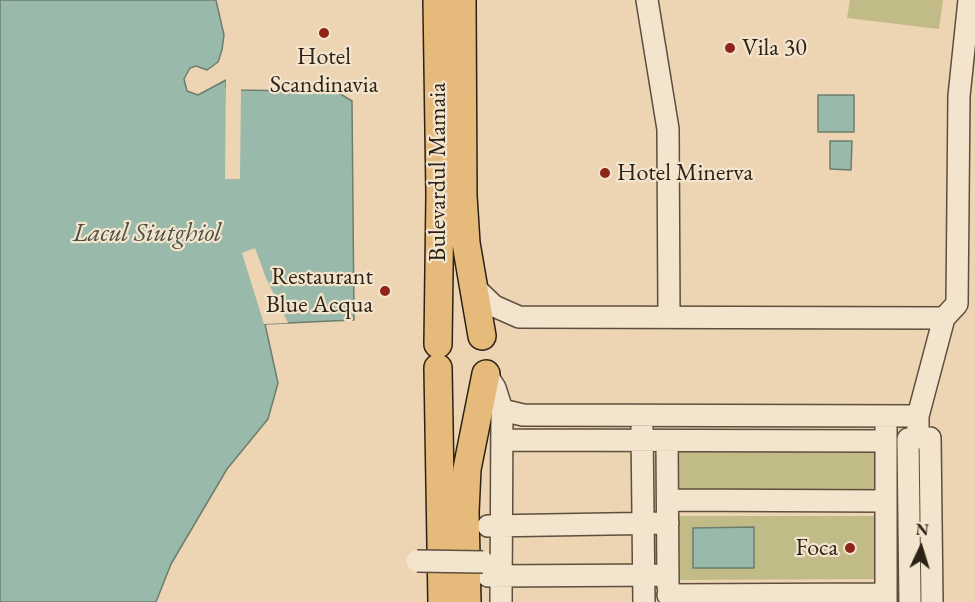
<!DOCTYPE html>
<style>
body{margin:0}
#map{position:relative;width:975px;height:602px;overflow:hidden;background:#edd5b4;font-family:"EB Garamond",serif}
canvas{display:block}
.north{position:absolute;left:891px;top:518px;width:60px;height:60px;-webkit-text-stroke:4px #f3e4ce;paint-order:stroke;rotate:4deg;font-size:16px;font-weight:700;line-height:24px;text-align:center;color:#2c2215}
.north::after{content:'';display:block;margin:auto;width:21px;height:27px;background:#2c2215;clip-path:polygon(50% 0,100% 100%,50% 72%,0 100%)}
</style>
<div id="map">
<canvas width="975" height="602"></canvas>
<div class="north">N</div>
</div>
<script>
const c = document.querySelector('canvas').getContext('2d');
c.lineJoin = 'round';
function fillPath(path, color) { c.fillStyle = color; c.fill(path, 'evenodd'); }
const poly = rows => new Path2D(rows.map(r => 'M' + r).join(''));
function strokePath(path, color, width, dash) { c.strokeStyle = color; c.lineWidth = width; c.lineCap = dash ? 'butt' : 'round'; c.setLineDash(dash || []); c.stroke(path); }
function write(font, color, halo, rows, align = 'center') {
  c.font = font + ' "EB Garamond",serif'; c.lineWidth = 4.5; c.setLineDash([]); c.textBaseline = 'middle'; c.strokeStyle = halo; c.fillStyle = color; for (const [text, x, y, turn = 0] of rows) {
    c.save(); c.translate(x, y); c.rotate((+turn || 0) * Math.PI / 180); c.textAlign = isNaN(turn) ? turn : align; if (halo) c.strokeText(text, 0, 0); c.fillText(text, 0, 0); c.restore();
  }
}
fillPath(poly([
 [850,0,943,0,939,29,847,18],
 [671,449,881,449,881,497,671,497],
 [672,516,882,516,883,579,672,580]
]), '#c0bb87');
const water = poly([
 [0,0,216,0,224,35,222,50,218,62,207,70,196,66,190,68,184,79,187,91,198,95,226,80,226,88,241,90,337,92,352,101,354,320,265,324,278,383,268,419,227,469,171,564,156,602,0,602,0,0],
 [818,95,854,95,854,132,818,132,818,95],
 [830,141,852,141,851,170,830,169,830,141],
 [754,527,754,568,693,568,693,528,754,527]
]);
fillPath(water, '#99b9aa');
strokePath(water, '#6d7d6e', 1.5);
fillPath(poly([
 [226,77,229,79,229,85,241,87,240,179,225,179],
 [255,248,266,278,288,323,264,324,242,253]
]), '#edd5b4');
const minor = poly([
 [647,0,668,129,669,317],
 [474,287,494,306,519,317,944,318],
 [486,374,495,388,502,410,501,602],
 [502,410,523,415,918,416],
 [642,428,644,602],
 [918,438,918,416,944,318,957,304,959,96,969,0],
 [502,440,886,441],
 [667,441,668,587],
 [668,500,886,501],
 [488,526,668,523],
 [488,576,668,575],
 [668,595,886,594],
 [886,602,886,428],
 [910,602,908,439,918,438,930,438,932,602]
]);
const major = poly([
 [437,0,440,195,438,344],
 [462,0,463,196,466,243,482,336],
 [438,368,442,602],
 [467,602,465,512,467,469,486,374]
]);
strokePath(minor, '#5c4f3d', 24);
strokePath(major, '#2c2215', 30);
strokePath(minor, '#f3e4ce', 21);
strokePath(major, '#e6ba7a', 27);
const minorBridge = poly([
 [417,561,483,562]
]);
strokePath(minorBridge, '#5c4f3d', 24, []);
strokePath(minorBridge, '#f3e4ce', 21);
for (const [x, y, r, color] of [
 [324,33,6,"#8f2418"],
 [730,48,6,"#8f2418"],
 [605,173,6,"#8f2418"],
 [385,291,6,"#8f2418"],
 [850,548,6,"#8f2418"]
]) { const dot = new Path2D(); dot.arc(x, y, r, 0, 2 * Math.PI); c.fillStyle = color; c.fill(dot); strokePath(dot, '#f3e4ce', 2); }
write('24px', '#2c2215', '#f3e4ce', [
 ["Vila 30",742,48],
 ["Hotel",324,57,"center"],
 ["Scandinavia",324,85,"center"],
 ["Hotel Minerva",617,173],
 ["Restaurant",373,277,"right"],
 ["Blue Acqua",373,305,"right"],
 ["Foca",838,548,"right"]
], 'left');
write('24px', '#2c2215', '#f3e4ce', [
 ["Bulevardul Mamaia",438,172,-90]
]);
write('italic 26px', '#4d4f42', '#f3e4ce', [
 ["Lacul Siutghiol",147,234]
]);
</script>
